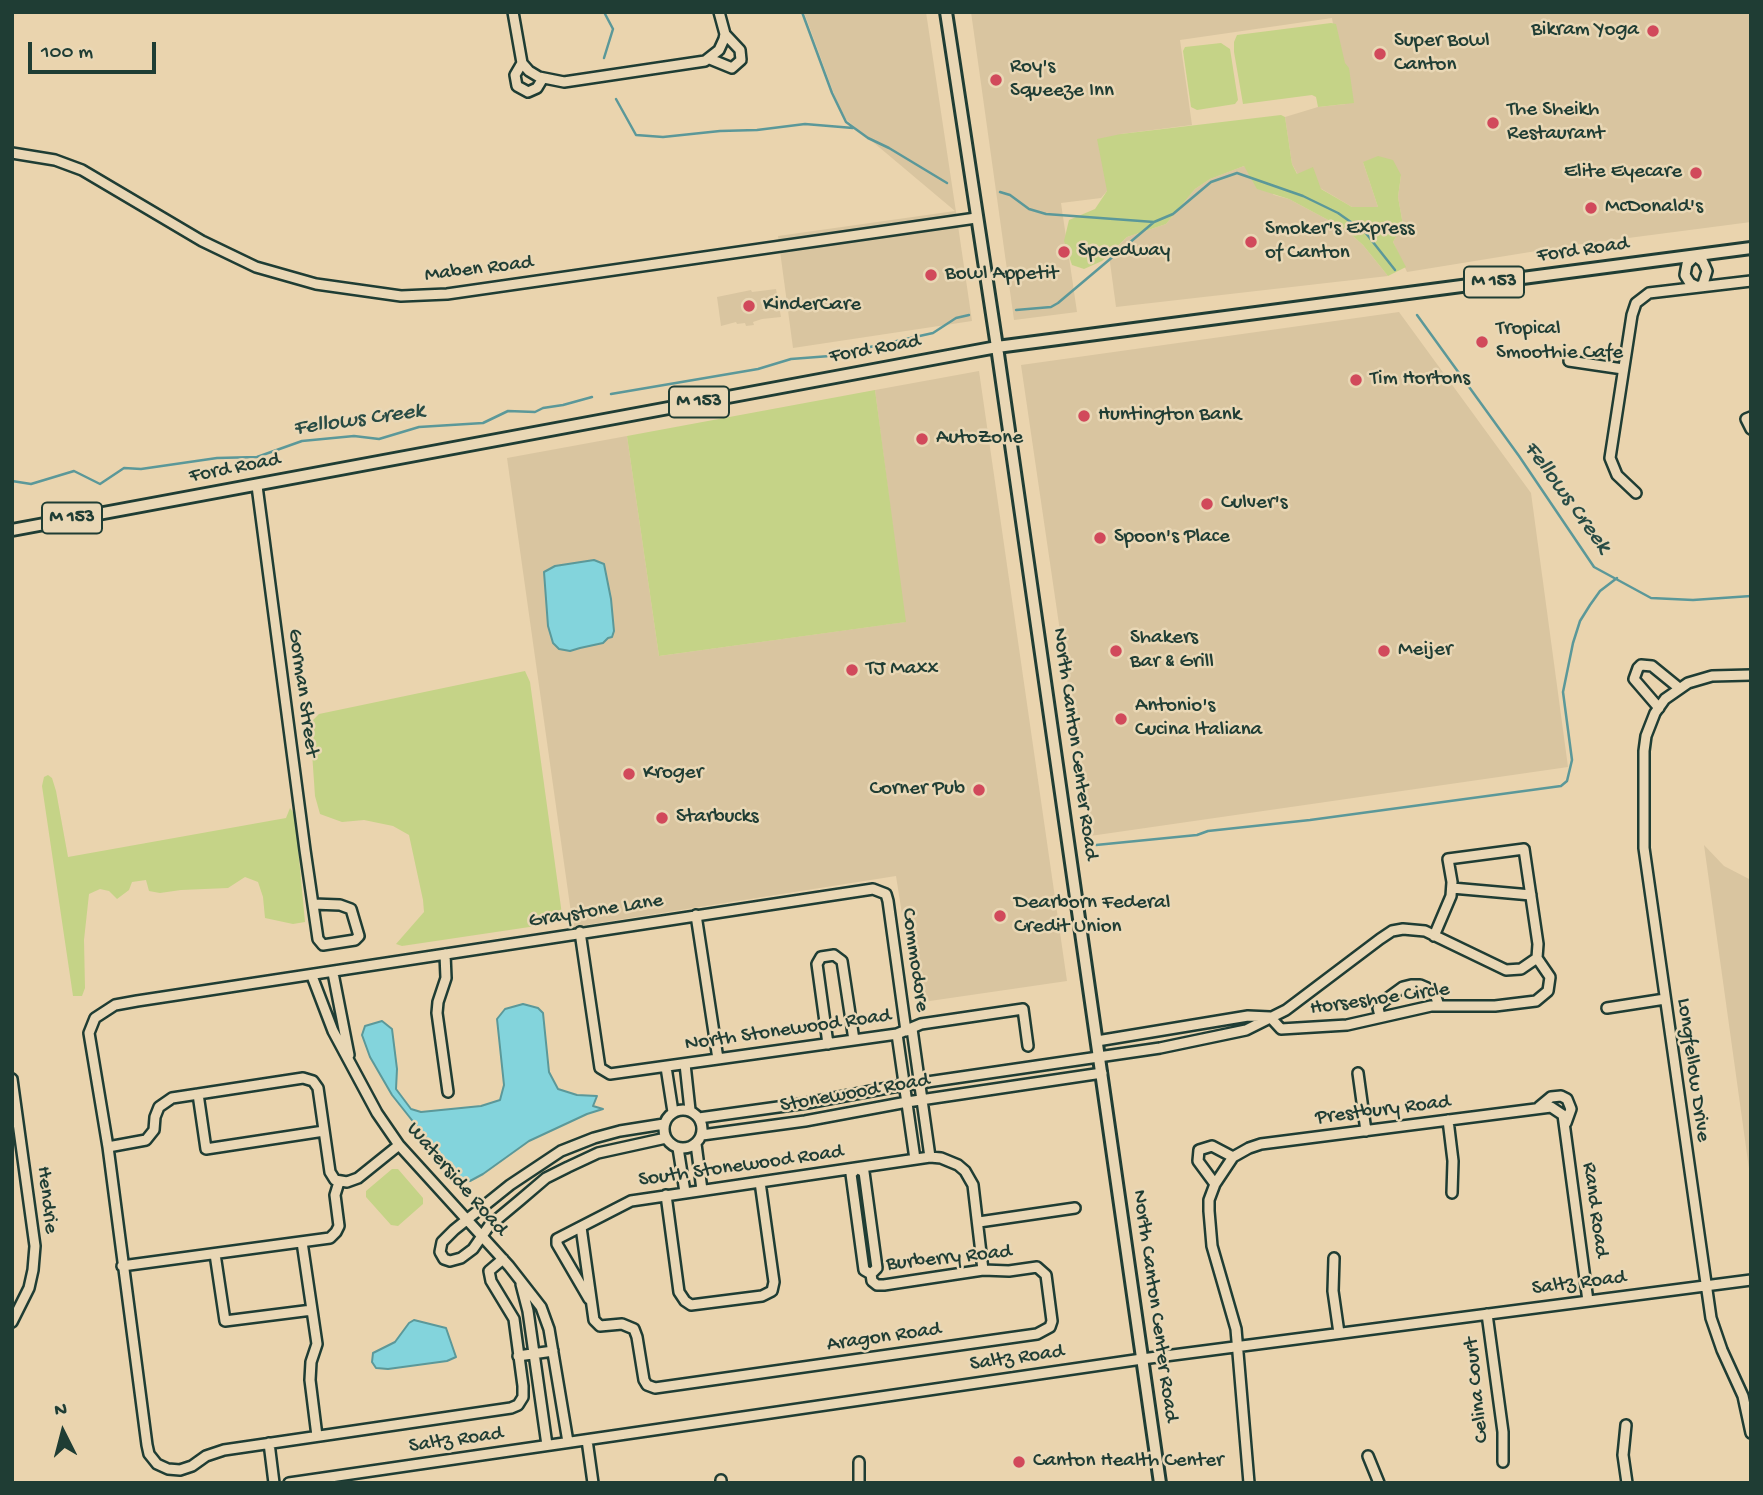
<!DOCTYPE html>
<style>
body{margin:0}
#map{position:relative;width:1763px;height:1495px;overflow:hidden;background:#ead4ae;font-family:"Gochi Hand",sans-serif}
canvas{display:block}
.frame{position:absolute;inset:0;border:14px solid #1f3d34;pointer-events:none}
.north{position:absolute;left:28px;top:1397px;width:70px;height:70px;-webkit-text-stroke:5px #e9d7b5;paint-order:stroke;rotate:354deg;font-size:19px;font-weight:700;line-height:28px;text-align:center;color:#1f3d34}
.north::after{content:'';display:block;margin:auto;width:24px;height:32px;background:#1f3d34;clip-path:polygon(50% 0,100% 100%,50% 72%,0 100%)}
.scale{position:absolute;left:28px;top:42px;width:128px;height:32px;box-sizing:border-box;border:4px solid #1f3d34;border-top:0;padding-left:9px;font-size:21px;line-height:24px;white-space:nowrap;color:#1f3d34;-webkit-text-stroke:5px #e9d7b5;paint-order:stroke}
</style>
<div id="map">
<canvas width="1763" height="1495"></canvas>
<div class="frame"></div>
<div class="north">N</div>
<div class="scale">100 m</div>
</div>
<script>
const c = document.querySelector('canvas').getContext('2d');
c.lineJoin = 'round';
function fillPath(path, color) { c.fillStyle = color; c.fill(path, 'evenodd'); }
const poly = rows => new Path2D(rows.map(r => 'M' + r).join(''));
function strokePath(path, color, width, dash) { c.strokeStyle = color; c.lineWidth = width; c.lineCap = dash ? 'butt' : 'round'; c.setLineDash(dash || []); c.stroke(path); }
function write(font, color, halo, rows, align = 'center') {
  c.font = font + ' "Gochi Hand",sans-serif'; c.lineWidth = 5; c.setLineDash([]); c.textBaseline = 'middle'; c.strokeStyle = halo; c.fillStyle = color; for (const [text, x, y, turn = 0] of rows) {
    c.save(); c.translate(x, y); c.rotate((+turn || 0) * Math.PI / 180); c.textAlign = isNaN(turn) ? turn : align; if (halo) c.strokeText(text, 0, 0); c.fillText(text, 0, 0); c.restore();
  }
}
fillPath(poly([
 [804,12,926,12,956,212,972,321,793,348,778,236,955,211,842,116],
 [971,12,1751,12,1751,222,1567,246,1407,272,1393,242,1403,225,1398,197,1401,175,1363,162,1378,207,1352,207,1298,175,1292,164,1285,117,1318,107,1346,104,1332,18,1180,40,1192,125,1121,134,1107,191,1101,198,1061,203,1077,312,1014,320],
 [1244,166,1274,195,1289,199,1345,229,1363,245,1388,276,1116,307,1109,255,1127,237,1166,224,1195,189,1210,179],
 [776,289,781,317,762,319,753,322,754,325,746,326,745,323,737,324,736,322,721,326,717,297,751,290,752,292],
 [1399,312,1531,493,1568,767,1090,836,1021,365],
 [979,371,1067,981,916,1003,896,876,573,927,507,458,627,436,659,656,905,622,875,390],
 [1704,845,1724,866,1751,880,1751,1183]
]), '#d9c5a0');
fillPath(poly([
 [1331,23,1336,24,1345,63,1349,68,1354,103,1318,107,1316,97,1312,95,1243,104,1234,52,1234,42,1237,35],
 [1221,43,1230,49,1238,100,1235,104,1197,110,1191,107,1183,51,1185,47],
 [1281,115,1285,117,1292,164,1297,174,1313,167,1321,189,1352,207,1378,207,1363,162,1378,156,1393,160,1401,175,1398,197,1403,225,1393,242,1406,267,1388,276,1363,245,1345,229,1289,199,1257,189,1244,166,1210,179,1195,189,1166,224,1127,237,1102,261,1084,269,1072,265,1064,241,1069,220,1095,209,1107,191,1097,139,1121,134],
 [875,390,906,622,659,656,627,436],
 [525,671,530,682,563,922,402,946,396,944,424,912,423,900,409,835,393,826,364,820,342,822,320,814,315,796,310,723,319,714],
 [48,775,52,778,56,791,68,857,286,818,290,808,295,815,305,922,293,924,265,918,263,897,258,882,245,877,228,888,181,890,160,893,149,891,146,880,132,882,129,890,117,899,109,891,100,889,89,894,84,940,85,988,82,996,73,996,42,786,44,777],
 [392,1169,398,1169,423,1198,423,1204,398,1226,391,1225,366,1197,366,1191]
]), '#c5d387');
const water = poly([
 [594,560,604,564,611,599,614,631,612,637,608,638,603,643,580,648,570,651,559,649,553,643,548,626,544,572,555,566,594,560],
 [523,1004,538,1008,543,1013,549,1072,558,1089,577,1095,597,1096,593,1106,603,1109,587,1114,529,1141,483,1174,470,1181,461,1182,392,1095,370,1057,362,1035,365,1026,382,1021,392,1029,397,1069,396,1089,411,1109,421,1112,481,1106,500,1100,504,1085,497,1019,505,1009,523,1004],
 [414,1320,446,1328,456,1357,447,1361,388,1369,376,1368,372,1362,373,1353,395,1342,409,1323,414,1320]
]);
fillPath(water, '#83d4dc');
strokePath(water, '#5b9899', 2);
strokePath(poly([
 [604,12,613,29,604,58],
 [802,12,832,93,846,122,868,138,889,148,947,183],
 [616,99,636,135,663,137,720,131,757,130,805,124,853,128],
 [1000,192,1010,195,1029,209,1046,214,1154,222],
 [1016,310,1051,307,1058,303,1154,222,1173,214,1211,182,1237,173,1303,196,1338,213,1365,232,1395,270],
 [1417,315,1519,456,1594,567,1651,598,1693,600,1751,596],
 [611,394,758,369,791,359,830,356,870,347,933,333,956,318,969,315],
 [12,481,31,484,74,471,100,484,124,468,141,469,217,458,257,457,302,441,354,436,379,439,419,427,483,423,508,411,535,412,543,408,563,405,592,397],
 [1096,845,1197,835,1208,831,1310,820,1561,786,1567,781,1572,760,1563,692,1573,643,1580,621,1590,605,1600,591,1617,578]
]), '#5b9899', 2.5);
const minor = poly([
 [513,12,522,63,529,71,539,77,564,82,705,61,719,50,724,39,725,34,719,12],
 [710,59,732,68,741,60,740,50,725,34],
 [522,63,515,75,517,86,528,92,537,88,543,78],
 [12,153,55,160,82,170,202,241,256,267,316,284,401,296,447,294,976,218],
 [1695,256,1703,262,1707,271,1703,284,1698,287,1690,283,1685,275,1687,264,1695,256],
 [1569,361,1623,369],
 [1751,417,1746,419,1751,429],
 [257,486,305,850,318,939,323,945,355,940,359,936,351,909,340,905,313,904],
 [1636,493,1617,475,1610,458,1632,315,1636,303,1649,293,1751,281],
 [1751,675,1712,676,1688,683,1665,699,1655,713,1646,736,1644,751,1644,848,1711,1318,1722,1350,1743,1396,1751,1433],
 [1659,708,1634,679,1638,668,1641,665,1652,666,1679,688],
 [1452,888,1531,895],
 [696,915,718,1059],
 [580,932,600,1068,610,1074,897,1034,921,1024,1023,1009,1028,1046],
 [445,954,446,978,438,1002,437,1013,448,1092],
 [333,973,349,1055],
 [312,976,333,1031,377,1113,399,1145,509,1266,541,1307,549,1329,568,1442],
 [1607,1008,1665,999],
 [1380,1016,1378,1008,1381,1003,1403,987,1411,985,1420,985,1427,988,1435,994,1439,1006],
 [912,1029,930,1157],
 [897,1034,915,1159],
 [1097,1041,1248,1016,1270,1017,1281,1029,1347,1025,1431,1006,1495,1006,1536,1001,1548,991,1550,977,1537,958,1538,944,1524,849,1448,859,1452,882,1451,896,1434,936],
 [828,1044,817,964,821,957,834,955,842,961,854,1040],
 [685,1064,690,1110],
 [666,1067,673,1112],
 [1358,1073,1366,1131],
 [12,1079,35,1246,33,1270,29,1288,12,1322],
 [198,1094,206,1149,324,1131],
 [1539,1107,1551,1097,1561,1096,1567,1099,1571,1109,1566,1123],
 '664 1129a19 19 0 1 1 38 0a19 19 0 1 1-38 0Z',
 [699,1118,807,1103,893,1087,1160,1048,1246,1030,1286,1010,1380,939,1392,931,1403,929,1425,931,1506,970,1521,969,1537,958],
 [1448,1120,1453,1161,1452,1193],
 [664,1124,620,1131,594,1138,561,1151,510,1185,454,1230,442,1242,440,1252,444,1259,450,1261,461,1258,473,1249,489,1226,519,1201,546,1178,568,1167,598,1153,666,1138],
 [702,1135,805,1121,907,1102,1102,1073],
 [696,1144,702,1190],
 [108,1147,146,1140,154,1130,155,1117,159,1107,172,1098,303,1078,313,1081,318,1088,330,1172,335,1180,347,1182,358,1178,399,1145],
 [678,1148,685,1192],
 [857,1168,864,1172,877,1268,871,1274,864,1270,851,1174,857,1168],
 [1215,1184,1198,1161,1199,1150,1212,1146,1233,1157],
 [666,1195,679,1292,685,1301,691,1305,762,1296,772,1291,774,1282,760,1182],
 [979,1222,1075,1208],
 [581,1227,594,1320,600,1326,622,1324,634,1329,637,1337,644,1380,647,1385,655,1388,1037,1334,1050,1327,1052,1321,1046,1275,1037,1267,1009,1271,983,1270,884,1285,877,1285,872,1281,871,1274],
 [302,1242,317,1344,311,1362,310,1380,317,1436],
 [215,1254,225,1321,312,1310],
 [1334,1258,1333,1291,1339,1333],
 [503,1259,489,1271,491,1281,514,1319,523,1386,523,1397,518,1405,511,1408,224,1450,206,1456,192,1466,180,1470,168,1469,157,1464,149,1454,147,1445,108,1147,89,1033,95,1018,115,1005,137,1001,873,889,886,894,888,901,906,1031],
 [122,1266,330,1238,336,1232,339,1226,335,1195,339,1182],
 [521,1284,528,1311,547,1445],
 [589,1299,557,1244,557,1239,631,1201,930,1157,941,1158,958,1165,965,1171,973,1185,983,1270],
 [1487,1314,1503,1432,1503,1462],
 [518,1356,553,1351],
 [1626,1425,1623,1455,1627,1483],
 [587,1440,593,1483],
 [269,1443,274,1483],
 [1368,1456,1379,1483],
 [721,1480,721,1483],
 [289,1483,1142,1359,1751,1280],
 [859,1483,859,1462],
 [1249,1483,1236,1329,1212,1246,1209,1211,1209,1200,1215,1184,1233,1157,1249,1148,1261,1144,1551,1107,1563,1115,1588,1301]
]);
const major = poly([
 [946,12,997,347,1160,1483],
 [12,530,997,347,1751,248]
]);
strokePath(minor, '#1f3d34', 14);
strokePath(major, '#1f3d34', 16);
strokePath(minor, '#e9d7b5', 9);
strokePath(major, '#e9d7b5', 10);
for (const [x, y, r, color] of [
 [1653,31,7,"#d1495b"],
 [1380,54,7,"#d1495b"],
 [996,80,7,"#d1495b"],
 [1493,123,7,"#d1495b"],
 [1696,173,7,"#d1495b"],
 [1591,208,7,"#d1495b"],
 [1251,242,7,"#d1495b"],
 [1064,252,7,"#d1495b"],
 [931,275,7,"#d1495b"],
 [749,306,7,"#d1495b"],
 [1482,342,7,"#d1495b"],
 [1356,380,7,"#d1495b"],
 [1084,416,7,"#d1495b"],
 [922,439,7,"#d1495b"],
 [1207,504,7,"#d1495b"],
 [1100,538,7,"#d1495b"],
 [1116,651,7,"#d1495b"],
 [1384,651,7,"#d1495b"],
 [852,670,7,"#d1495b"],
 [1121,719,7,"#d1495b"],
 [629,774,7,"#d1495b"],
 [979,790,7,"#d1495b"],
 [662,818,7,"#d1495b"],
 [1000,916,7,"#d1495b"],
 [1019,1462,7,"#d1495b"]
]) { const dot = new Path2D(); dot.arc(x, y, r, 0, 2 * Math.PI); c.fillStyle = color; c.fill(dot); strokePath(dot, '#e9d7b5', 2.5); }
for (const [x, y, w] of [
 [1494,282,60],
 [699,402,60],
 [72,518,60]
]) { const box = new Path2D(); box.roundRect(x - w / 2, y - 15.5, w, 31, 5); c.fillStyle = '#e9d7b5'; c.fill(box); strokePath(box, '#1f3d34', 2); }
write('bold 19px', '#1f3d34', null, [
 ["M 153",1494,282],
 ["M 153",699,402],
 ["M 153",72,518]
]);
write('21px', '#1f3d34', '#e9d7b5', [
 ["Bikram Yoga",1639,31,"right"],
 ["Super Bowl",1394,42],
 ["Canton",1394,66],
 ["Roy's",1010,68],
 ["Squeeze Inn",1010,92],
 ["The Sheikh",1507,111],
 ["Restaurant",1507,135],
 ["Elite Eyecare",1682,173,"right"],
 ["McDonald's",1605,208],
 ["Smoker's Express",1265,230],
 ["of Canton",1265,254],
 ["Speedway",1078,252],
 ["Bowl Appetit",945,275],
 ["KinderCare",763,306],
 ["Tropical",1496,330],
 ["Smoothie Cafe",1496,354],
 ["Tim Hortons",1370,380],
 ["Huntington Bank",1098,416],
 ["AutoZone",936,439],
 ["Culver's",1221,504],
 ["Spoon's Place",1114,538],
 ["Shakers",1130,639],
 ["Bar & Grill",1130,663],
 ["Meijer",1398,651],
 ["TJ Maxx",866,670],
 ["Antonio's",1135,707],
 ["Cucina Italiana",1135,731],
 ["Kroger",643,774],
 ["Corner Pub",965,790,"right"],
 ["Starbucks",676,818],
 ["Dearborn Federal",1014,904],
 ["Credit Union",1014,928],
 ["Canton Health Center",1033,1462]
], 'left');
write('21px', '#1f3d34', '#e9d7b5', [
 ["Ford Road",1583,251,-8],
 ["Maben Road",479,270,-7],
 ["Ford Road",875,350,-10],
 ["Ford Road",235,469,-11],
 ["Gorman Street",302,693,82],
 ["North Canton Center Road",1074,744,82],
 ["Graystone Lane",596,912,-9],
 ["Commodore",914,960,82],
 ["Horseshoe Circle",1380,1000,-8],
 ["North Stonewood Road",788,1031,-8],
 ["Longfellow Drive",1692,1070,82],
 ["Stonewood Road",855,1094,-10],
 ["Prestbury Road",1383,1111,-7],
 ["South Stonewood Road",741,1167,-8],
 ["Waterside Road",456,1180,49],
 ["Hendrie",46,1200,83],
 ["Rand Road",1594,1210,82],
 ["Burberry Road",949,1259,-6],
 ["Saltz Road",1579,1284,-7],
 ["North Canton Center Road",1154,1306,82],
 ["Aragon Road",884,1338,-8],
 ["Saltz Road",1017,1359,-8],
 ["Celina Court",1478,1390,-96],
 ["Saltz Road",456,1441,-8]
]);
write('italic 23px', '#294c45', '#e9d7b5', [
 ["Fellows Creek",359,421,-8],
 ["Fellows Creek",1566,498,54]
]);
</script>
